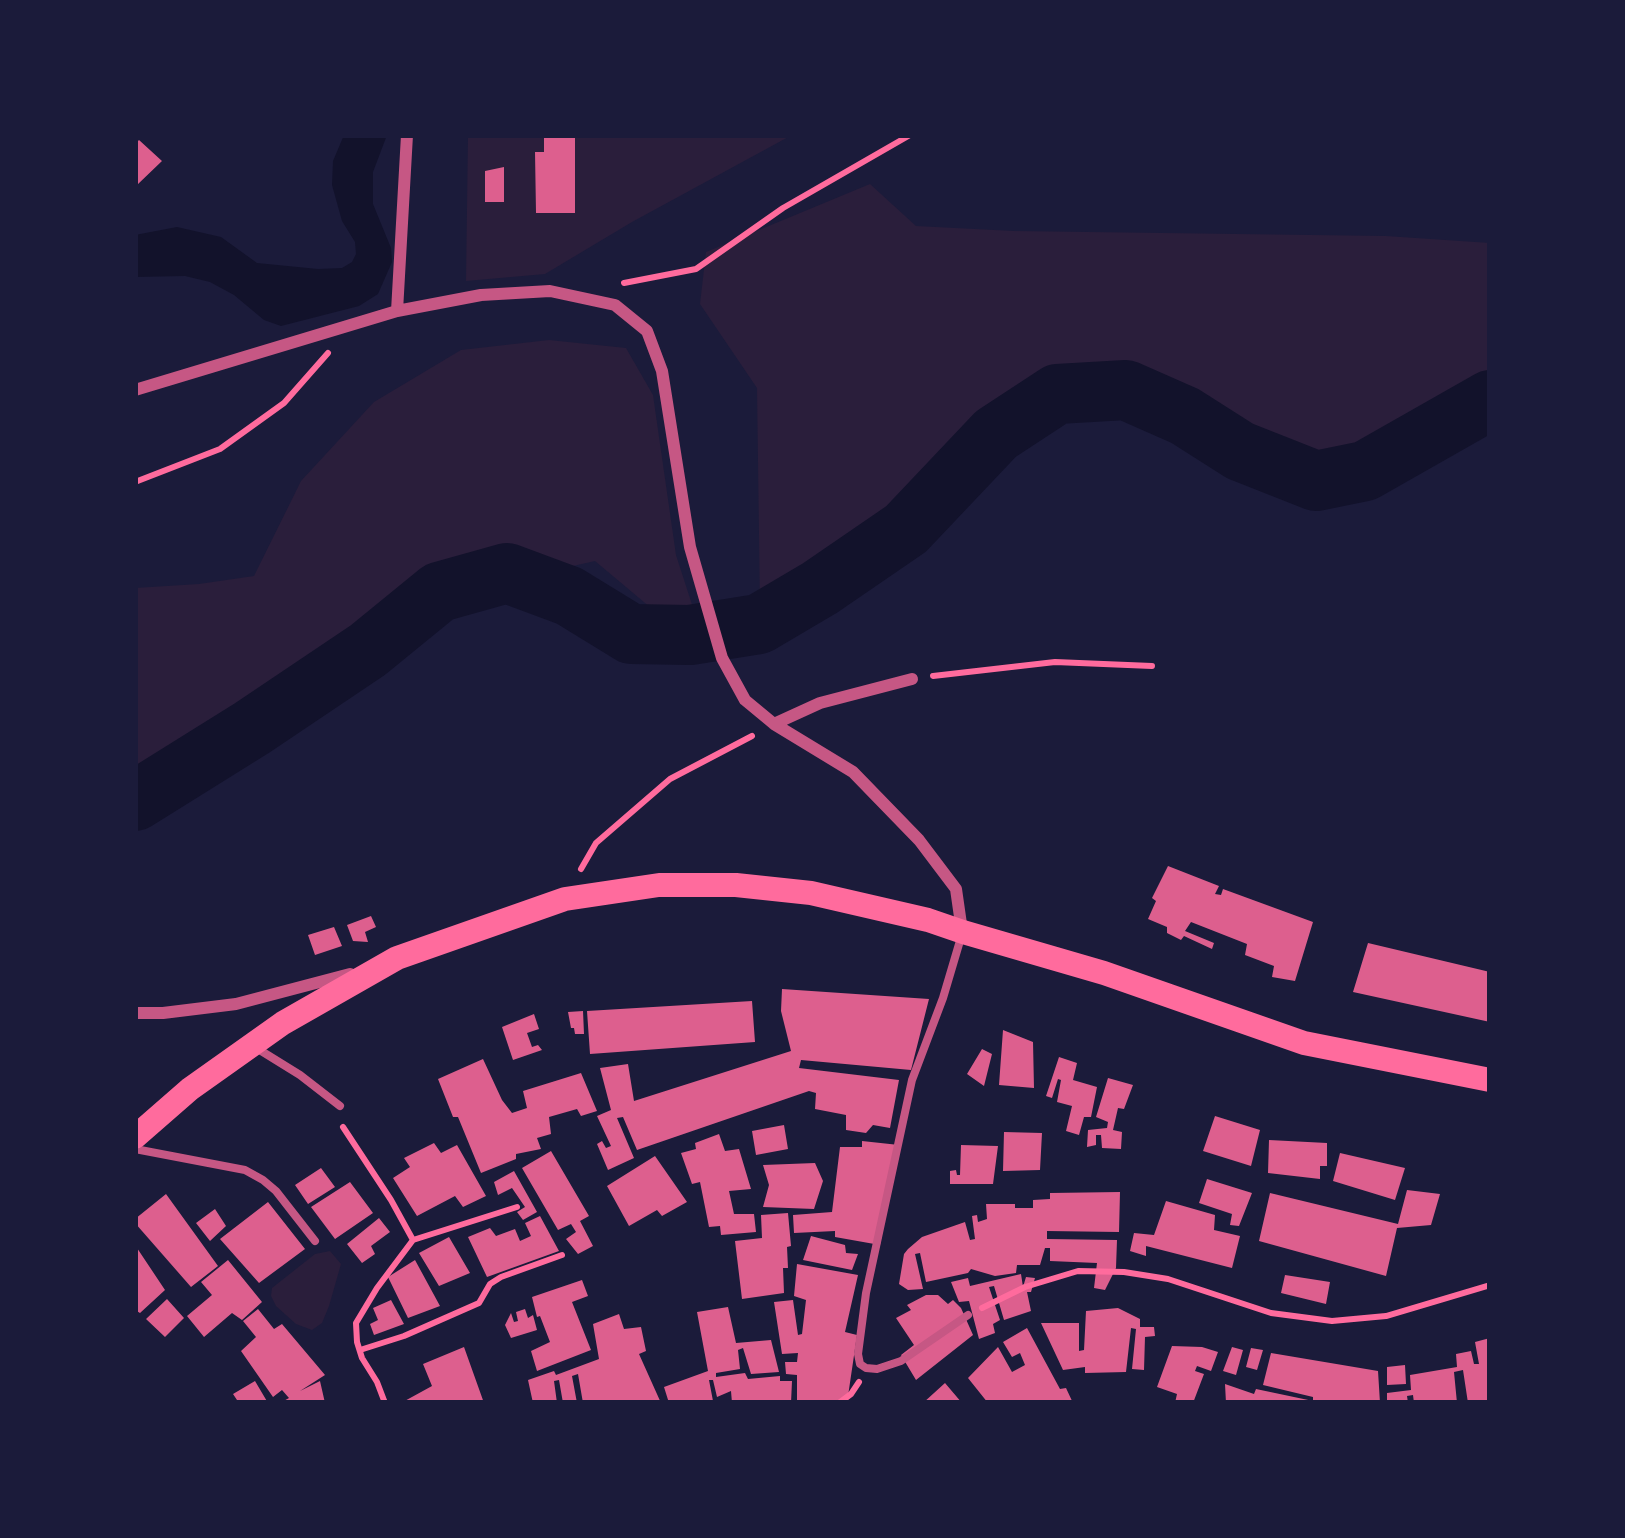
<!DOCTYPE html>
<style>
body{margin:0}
#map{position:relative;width:1625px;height:1538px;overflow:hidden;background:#1b1b3a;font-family:"Golos Text",sans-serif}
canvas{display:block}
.frame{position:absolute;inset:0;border:138px solid #1b1b3a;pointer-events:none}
</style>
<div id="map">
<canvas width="1625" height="1538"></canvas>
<div class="frame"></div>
</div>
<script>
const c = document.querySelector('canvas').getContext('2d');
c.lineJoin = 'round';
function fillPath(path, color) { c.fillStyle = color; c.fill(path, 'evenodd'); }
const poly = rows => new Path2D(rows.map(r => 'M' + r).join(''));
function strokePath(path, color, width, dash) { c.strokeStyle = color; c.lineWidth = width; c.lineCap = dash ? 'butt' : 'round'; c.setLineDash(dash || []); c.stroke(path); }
fillPath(poly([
 [468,135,792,135,632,222,545,274,466,281],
 [870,184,916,226,1014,231,1386,236,1490,243,1490,380,1421,427,1366,459,1317,471,1251,444,1187,400,1128,376,1052,380,981,418,893,528,760,608,757,388,700,304,706,252],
 [549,340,626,348,653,395,676,555,697,620,657,613,595,561,551,571,511,558,429,587,366,641,135,788,135,588,199,584,254,576,301,481,374,402,461,350],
 [330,1251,341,1264,329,1306,322,1323,312,1330,296,1324,276,1306,271,1296,272,1288,315,1254]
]), '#2a1e3b');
fillPath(poly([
 [344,135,387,135,373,172,373,204,391,248,392,262,378,294,359,306,281,326,264,320,234,295,210,282,185,276,135,277,135,235,177,227,221,237,257,263,318,269,342,268,352,262,356,254,355,242,342,221,332,185,333,161]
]), '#12122b');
strokePath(poly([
 [135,801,252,728,368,650,439,592,507,573,569,596,631,634,690,635,759,624,820,588,906,529,996,434,1057,394,1126,390,1185,416,1240,451,1316,481,1365,471,1490,400]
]), '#12122b', 60);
fillPath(poly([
 [575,136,575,213,536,213,535,152,544,152,544,138],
 [139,140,162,161,137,185,135,182,135,144],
 [504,167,504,202,485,202,485,171],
 [1168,866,1219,886,1215,894,1221,895,1223,889,1313,922,1295,981,1272,977,1274,966,1245,955,1247,944,1191,922,1185,931,1214,943,1212,949,1184,936,1181,940,1167,933,1167,927,1148,919,1156,901,1152,898],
 [371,916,376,927,365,932,368,942,353,941,347,925],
 [334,927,342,946,315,955,308,935],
 [1368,943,1490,972,1490,1022,1353,992],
 [782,989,929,999,911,1070,801,1060,799,1068,899,1080,890,1128,873,1125,866,1133,846,1130,846,1115,815,1109,816,1093,809,1091,637,1150,623,1117,617,1118,634,1158,608,1170,597,1144,602,1141,606,1148,611,1146,597,1116,611,1110,600,1068,628,1064,634,1101,791,1051,781,1011],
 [752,1001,755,1042,590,1054,587,1011],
 [583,1011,584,1034,575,1034,574,1028,571,1028,568,1012],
 [534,1014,539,1029,527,1033,532,1047,538,1045,542,1050,513,1060,502,1027],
 [1003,1030,1033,1042,1034,1088,999,1085],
 [982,1049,992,1054,984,1086,967,1074],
 [1059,1057,1077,1063,1073,1080,1097,1087,1091,1117,1084,1117,1079,1135,1066,1131,1072,1106,1057,1102,1061,1080,1058,1079,1052,1098,1046,1096],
 [483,1059,502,1100,512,1113,527,1108,523,1091,581,1073,597,1111,581,1116,577,1109,549,1117,551,1134,537,1138,541,1149,516,1154,516,1159,481,1173,458,1117,453,1117,438,1079],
 [1108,1078,1133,1085,1124,1109,1118,1108,1113,1130,1122,1132,1121,1149,1102,1148,1101,1135,1096,1135,1096,1145,1087,1147,1088,1130,1107,1128,1108,1122,1096,1117],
 [1215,1116,1260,1130,1251,1166,1203,1151],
 [784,1125,788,1149,756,1155,752,1131],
 [1004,1132,1042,1133,1040,1170,1003,1171],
 [719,1134,725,1151,739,1149,751,1189,729,1191,734,1214,754,1214,756,1232,721,1235,720,1226,709,1227,700,1182,692,1184,681,1153,696,1149,695,1143],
 [1269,1140,1327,1143,1327,1166,1320,1166,1320,1179,1268,1173],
 [862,1141,899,1145,880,1245,835,1237,835,1231,794,1233,793,1215,832,1212,840,1147,862,1147],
 [434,1143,441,1153,457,1145,486,1196,463,1207,455,1196,417,1216,393,1178,410,1167,404,1158],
 [961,1145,998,1146,993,1184,950,1184,950,1171,956,1170,957,1175,960,1175],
 [551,1151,589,1216,580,1221,593,1246,578,1254,566,1239,576,1232,571,1224,558,1230,522,1168],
 [1340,1153,1405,1168,1395,1200,1333,1181],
 [655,1156,687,1202,662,1216,657,1210,629,1226,607,1186],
 [815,1163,823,1181,814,1209,763,1207,769,1185,763,1165],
 [321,1168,335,1187,308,1204,295,1185],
 [514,1171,537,1212,523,1220,517,1212,525,1207,512,1188,498,1195,494,1182],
 [1207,1179,1252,1193,1239,1226,1230,1225,1232,1214,1199,1203],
 [350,1182,373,1213,335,1239,311,1207],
 [1407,1190,1440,1194,1431,1225,1397,1228,1386,1276,1259,1241,1270,1193,1398,1224],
 [1120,1192,1119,1232,1047,1231,1047,1239,1117,1240,1116,1268,1105,1290,1094,1288,1097,1263,1050,1261,1050,1248,1045,1248,1040,1265,1017,1265,1016,1273,995,1276,971,1269,968,1273,926,1282,920,1253,915,1254,923,1289,908,1290,899,1284,904,1254,908,1249,922,1237,965,1222,970,1240,975,1239,972,1216,977,1215,978,1222,987,1219,986,1204,1015,1204,1015,1208,1033,1208,1033,1200,1050,1199,1050,1193],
 [166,1194,218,1266,191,1287,135,1223,135,1219],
 [1166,1201,1215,1215,1214,1230,1240,1236,1232,1268,1146,1246,1146,1256,1130,1251,1134,1233,1154,1235],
 [268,1202,305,1249,259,1283,220,1239],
 [215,1209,226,1226,210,1241,196,1223],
 [788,1213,791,1246,787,1247,788,1268,783,1268,784,1293,742,1299,735,1241,762,1238,761,1215],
 [540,1216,559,1251,487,1277,468,1237,490,1228,496,1236,515,1229,520,1241,531,1236,525,1223],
 [379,1218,390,1232,371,1246,375,1254,362,1263,347,1244],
 [811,1236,845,1245,846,1253,858,1254,852,1270,803,1260],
 [449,1237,470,1273,439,1286,419,1253],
 [135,1245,165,1290,140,1313,135,1310],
 [228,1260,262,1302,242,1320,232,1313,204,1337,187,1316,212,1295,201,1282],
 [415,1260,440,1306,408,1318,388,1277],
 [797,1264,858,1275,845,1332,857,1335,847,1403,797,1403,797,1375,786,1374,785,1362,797,1362,798,1353,782,1354,774,1302,793,1300,798,1335,802,1334,806,1300,794,1296],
 [1021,1274,1023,1287,1026,1277,1035,1278,1031,1292,1027,1292,1031,1311,1004,1320,994,1286,989,1287,1000,1320,993,1324,995,1333,979,1339,969,1301,959,1302,951,1282,968,1278,970,1286],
 [1285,1275,1330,1282,1326,1304,1281,1293],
 [582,1280,588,1296,572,1302,591,1350,537,1371,531,1351,550,1342,540,1316,537,1317,532,1297],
 [926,1295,938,1295,948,1304,953,1300,961,1308,973,1335,916,1380,901,1355,914,1345,896,1318,911,1310,907,1305],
 [167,1299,184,1318,165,1337,146,1319],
 [391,1300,404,1324,374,1335,370,1324,378,1320,373,1308],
 [728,1307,736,1343,771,1340,779,1372,751,1374,743,1348,738,1350,740,1369,716,1373,716,1377,745,1373,748,1379,780,1376,780,1381,792,1381,791,1403,732,1403,731,1391,717,1397,713,1380,709,1380,713,1401,669,1403,664,1387,708,1371,697,1312],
 [1118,1308,1140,1319,1140,1327,1154,1327,1155,1336,1145,1337,1144,1370,1132,1369,1136,1329,1131,1328,1126,1372,1085,1373,1085,1367,1063,1370,1041,1323,1079,1323,1079,1351,1084,1350,1086,1311],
 [258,1309,274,1329,282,1324,325,1375,300,1391,320,1381,325,1403,280,1403,289,1398,282,1390,273,1397,241,1351,256,1337,243,1321],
 [525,1309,528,1318,533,1315,537,1330,511,1338,505,1325,511,1313,514,1322,518,1321,516,1312],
 [619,1314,624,1329,641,1327,646,1351,639,1354,661,1403,583,1403,578,1374,572,1376,577,1403,563,1403,559,1380,554,1381,557,1403,533,1403,528,1380,554,1371,556,1375,599,1359,593,1324],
 [1027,1328,1060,1389,1066,1388,1073,1403,988,1403,968,1378,998,1347,1012,1372,1025,1365,1020,1353,1012,1357,1003,1342],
 [1490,1338,1490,1403,1468,1403,1463,1370,1454,1372,1457,1403,1414,1403,1413,1395,1407,1396,1408,1403,1387,1403,1387,1393,1411,1390,1410,1375,1457,1367,1456,1354,1471,1351,1474,1364,1479,1364,1475,1342],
 [1172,1346,1202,1347,1218,1352,1211,1371,1197,1366,1195,1371,1204,1374,1193,1403,1175,1403,1177,1394,1157,1387],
 [464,1347,484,1403,401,1403,432,1386,423,1364],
 [1232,1347,1243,1350,1236,1375,1223,1371],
 [1251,1348,1263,1350,1257,1370,1246,1367],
 [1271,1353,1378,1371,1380,1403,1226,1403,1225,1384,1254,1394,1256,1389,1313,1401,1313,1397,1263,1385],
 [1405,1365,1406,1384,1387,1385,1387,1367],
 [255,1381,268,1403,239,1403,233,1394],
 [945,1383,962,1403,923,1403]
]), '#dd5f8e');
strokePath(poly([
 [624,283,696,269,783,208,910,135],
 [135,482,220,449,284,403,328,353],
 [933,676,1055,662,1152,666],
 [581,869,596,843,670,779,752,736],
 [343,1127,391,1200,413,1240],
 [982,1308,1025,1287,1078,1271,1124,1272,1168,1279,1271,1313,1332,1321,1386,1316,1490,1285],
 [360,1350,404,1336,479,1303,490,1284,501,1277,562,1255],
 [385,1403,377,1382,362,1358,357,1342,356,1323,377,1288,413,1240,517,1207],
 [839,1403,851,1394,859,1382]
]), '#ff6b9d', 6);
strokePath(poly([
 [962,934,943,998,912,1080,866,1293,858,1354,860,1364,866,1368,877,1369,901,1361,968,1315],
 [258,1049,300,1075,340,1106],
 [135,1149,245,1170,263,1180,276,1191,315,1241]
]), '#c65784', 8);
strokePath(poly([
 [397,311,407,135],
 [135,390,397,311,481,295,550,291,615,305,647,331,662,371,690,547,722,658,745,700,774,724,853,772,919,840,956,889,962,931],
 [774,724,820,703,912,679],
 [135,1013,163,1013,236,1004,350,974]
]), '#c65784', 12);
strokePath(poly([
 [135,1137,190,1089,283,1023,397,958,565,899,659,885,736,885,811,893,928,920,963,932,1104,973,1304,1043,1490,1080]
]), '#ff6b9d', 24);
</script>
